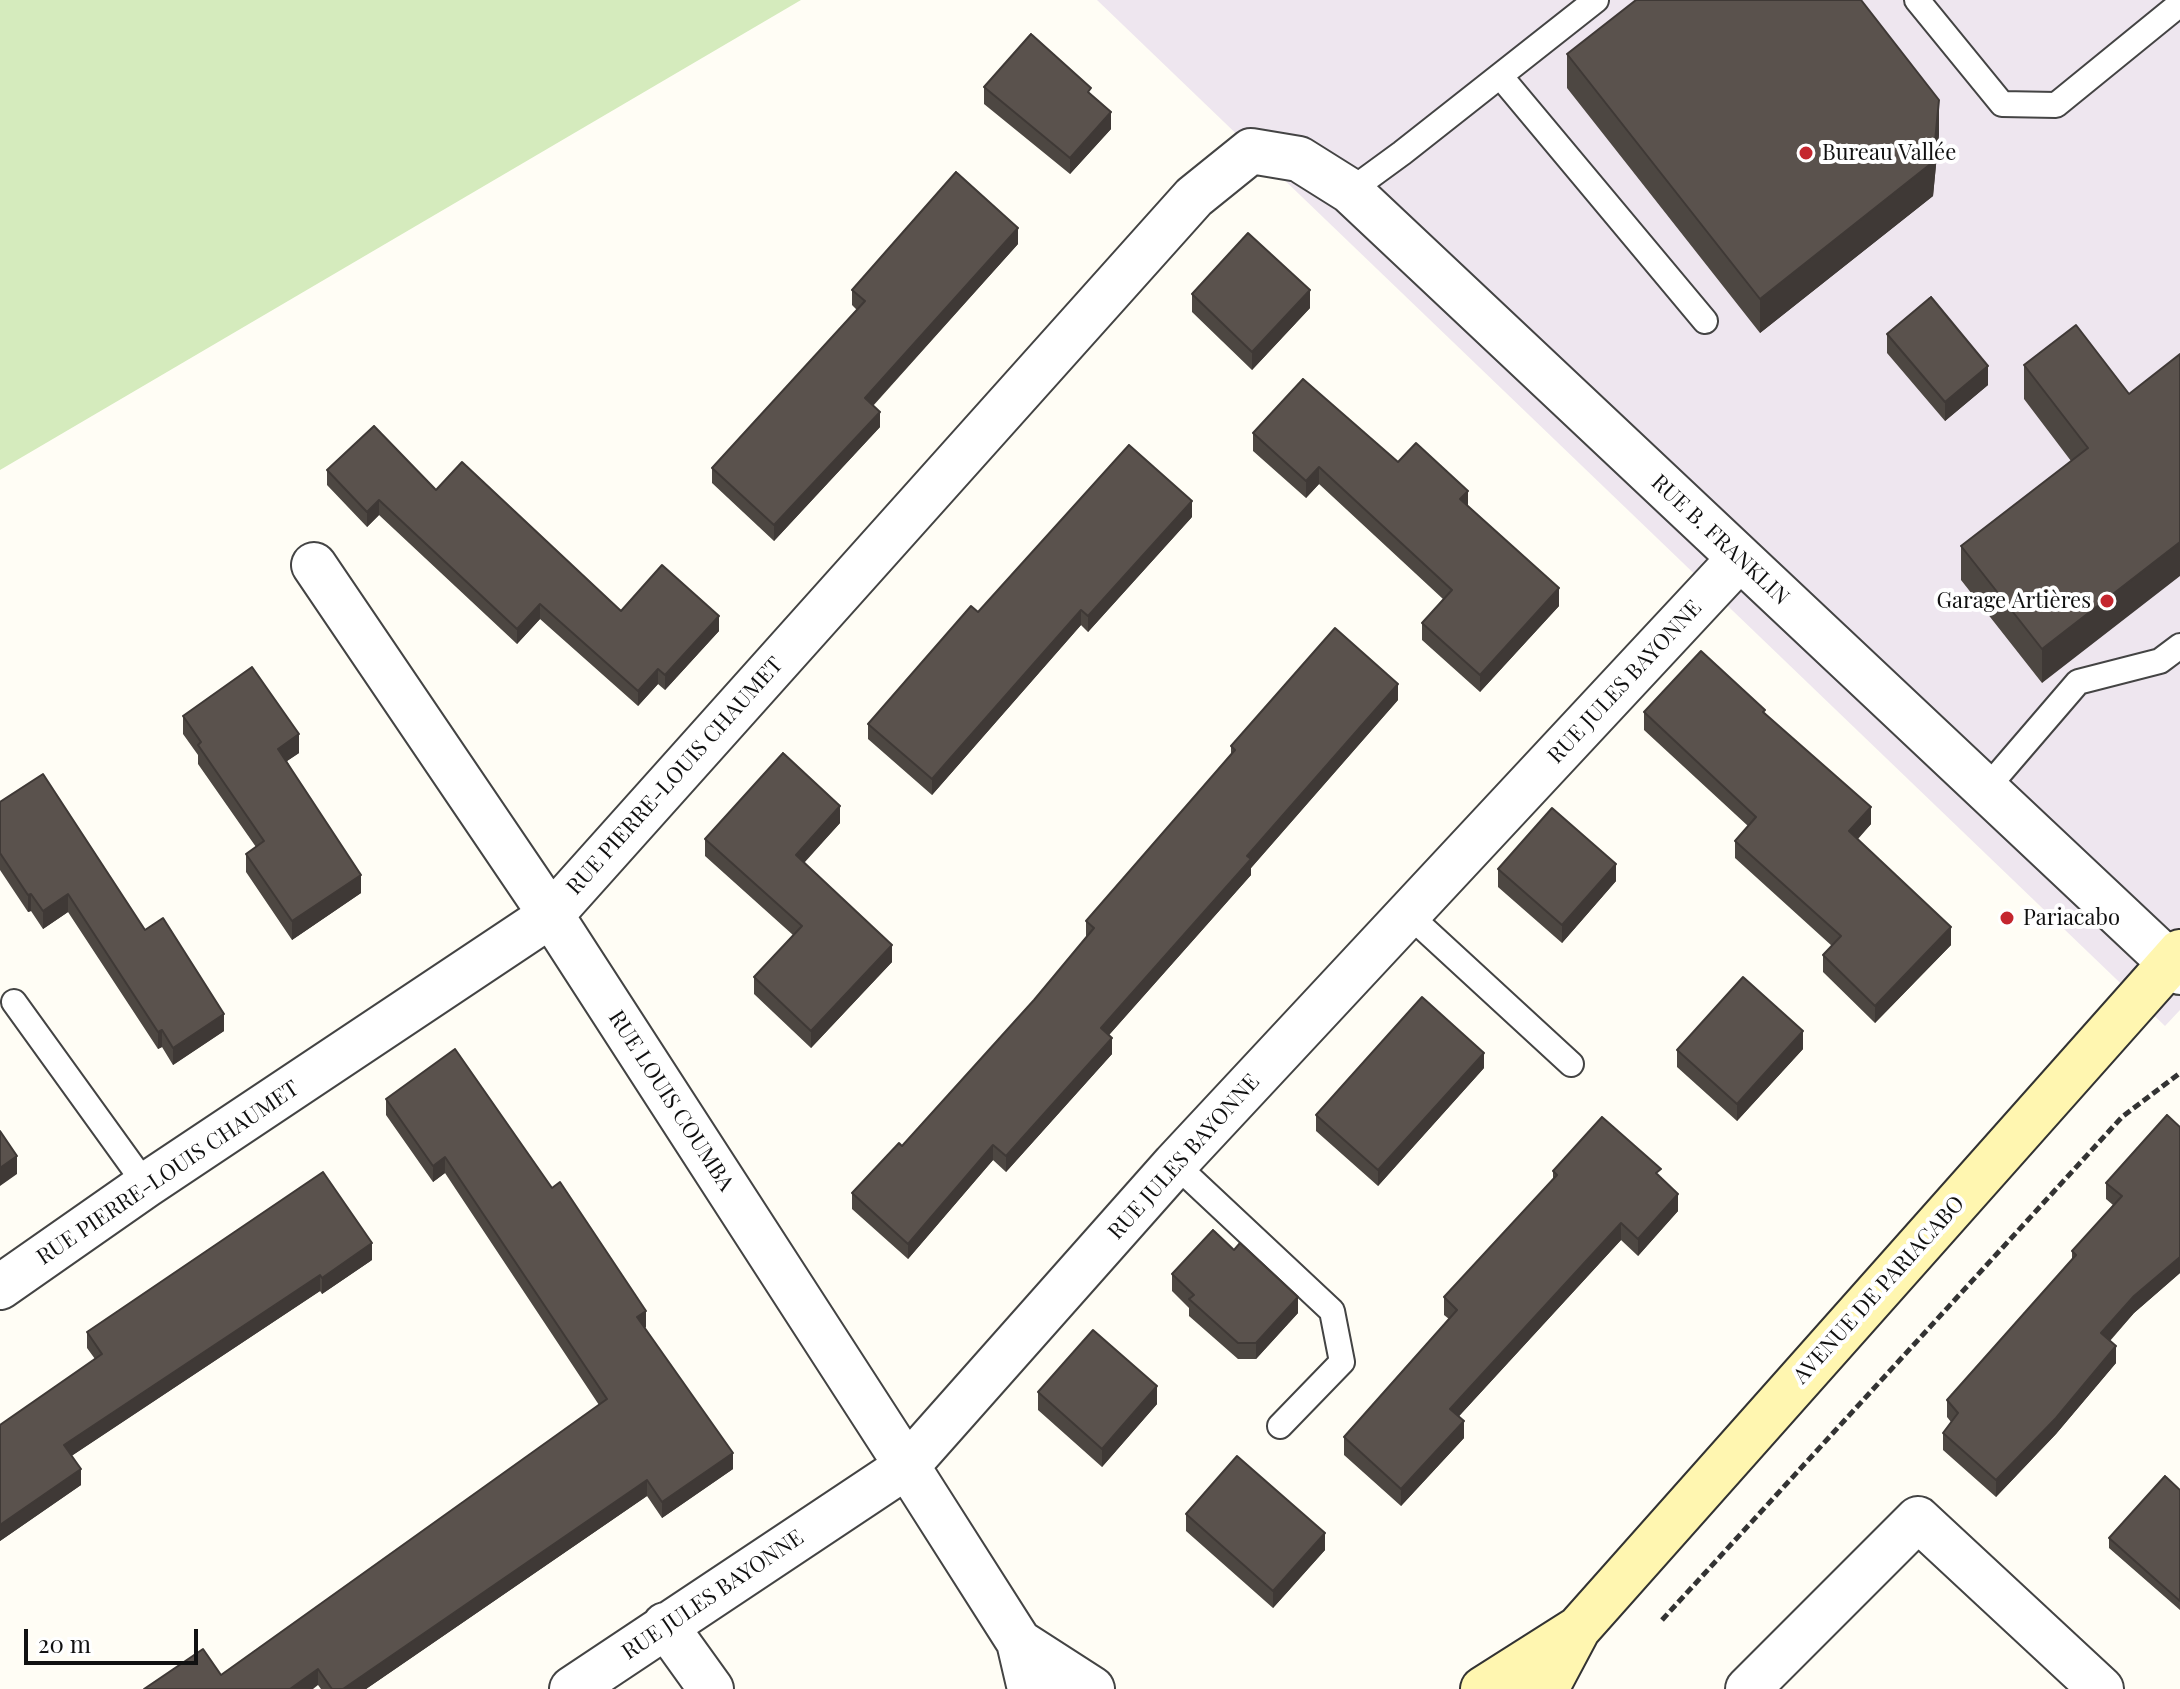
<!DOCTYPE html>
<meta charset="utf-8">
<style>
body{margin:0}
#map{position:relative;width:2180px;height:1689px;overflow:hidden;background:#fffdf5;font-family:"Playfair Display",serif}
canvas{display:block}
.scale{position:absolute;left:24px;top:1629px;width:174px;height:36px;box-sizing:border-box;border:4px solid #111;border-top:0;padding-left:10px;font-size:24px;line-height:28px;white-space:nowrap;color:#111;-webkit-text-stroke:6px #fff;paint-order:stroke}
</style>
<div id="map">
<canvas width="2180" height="1689"></canvas>
<div class="scale">20 m</div>
</div>
<script>
const c = document.querySelector('canvas').getContext('2d');
c.lineJoin = 'round';
function fillPath(path, color) { c.fillStyle = color; c.fill(path, 'evenodd'); }
const poly = rows => new Path2D(rows.map(r => 'M' + r).join(''));
function strokePath(path, color, width, dash) { c.strokeStyle = color; c.lineWidth = width; c.lineCap = dash ? 'butt' : 'round'; c.setLineDash(dash || []); c.stroke(path); }
function write(font, color, halo, rows, align = 'center') {
  c.font = font + ' "Playfair Display",serif'; c.lineWidth = 8; c.setLineDash([]); c.textBaseline = 'middle'; c.strokeStyle = halo; c.fillStyle = color; for (const [text, x, y, turn = 0] of rows) {
    c.save(); c.translate(x, y); c.rotate((+turn || 0) * Math.PI / 180); c.textAlign = isNaN(turn) ? turn : align; if (halo) c.strokeText(text, 0, 0); c.fillText(text, 0, 0); c.restore();
  }
}
fillPath(poly([
 [1097,0,2180,0,2180,1010,2165,1026]
]), '#eee6ef');
fillPath(poly([
 [0,0,801,0,0,470]
]), '#d5ebbd');
const lane = poly([
 [1917,0,2002,104,2056,105,2180,4],
 [1501,77,1705,321],
 [1350,191,1402,153,1596,0],
 [1986,789,2078,682,2160,661,2180,646],
 [1408,914,1571,1064],
 [14,1002,146,1185],
 [1175,1164,1332,1311,1342,1362,1280,1426]
]);
const street = poly([
 [314,565,551,915,907,1466,1019,1642,1030,1689],
 [0,1287,146,1185,551,915,1194,197,1251,151,1299,159,1350,191,2180,972],
 [665,1625,711,1689],
 [1019,1642,1092,1689],
 [572,1689,907,1466,1175,1164,1740,558],
 [1748,1689,1918,1519,2101,1689]
]);
const secondary = poly([
 [1483,1689,1576,1630],
 [1546,1689,1578,1629,2180,952]
]);
strokePath(lane, '#444', 28);
strokePath(street, '#444', 48);
strokePath(secondary, '#333', 48);
strokePath(poly([
 [1662,1620,2122,1117,2180,1073]
]), '#333', 5, [8, 4]);
strokePath(lane, '#fff', 24);
strokePath(street, '#fff', 44);
strokePath(secondary, '#fff6b0', 44);
fillPath(poly([
 [1567,54,1939,134,1933,196,1760,333,1567,88],
 [984,87,1091,96,1111,129,1070,174,984,104],
 [1018,244,873,406,880,427,774,541,712,483,712,468,857,310,852,305,852,290],
 [1192,294,1310,308,1252,370,1192,312],
 [1887,334,1988,385,1945,421,1887,353],
 [2024,365,2129,394,2042,683,1961,580,1961,546,2071,461,2024,399],
 [1253,433,1398,462,1468,507,1559,606,1480,692,1422,640,1422,623,1443,599,1319,484,1306,498,1253,451],
 [327,470,436,490,621,611,719,631,665,690,658,684,638,706,540,619,517,644,379,515,367,527,327,485],
 [1192,517,1088,632,1081,625,932,795,868,739,868,724,978,612],
 [1398,700,1251,868,1251,875,1109,1035,1112,1054,1006,1172,993,1160,908,1259,852,1209,852,1193,902,1146,1034,1000,1086,937,1086,921,1231,755,1231,746],
 [1644,712,1765,713,1871,824,1858,839,1951,945,1875,1023,1823,972,1823,955,1832,946,1735,858,1735,841,1748,826,1644,730],
 [183,716,299,753,287,761,361,893,292,940,246,872,246,854,256,847,198,764,198,755,183,734],
 [0,802,145,930,224,1031,173,1065,162,1047,158,1049,68,912,43,929,31,911,28,912,0,870],
 [840,823,804,862,892,962,811,1048,754,994,754,977,793,935,705,856,705,839],
 [1498,869,1616,881,1562,943,1498,887],
 [1803,1049,1737,1121,1677,1067,1677,1050],
 [1484,1068,1378,1186,1316,1131,1316,1115],
 [386,1099,646,1327,645,1328,733,1469,662,1518,647,1496,366,1689,321,1689,318,1685,221,1675,599,1405,445,1173,433,1182,386,1115],
 [2180,1127,2180,1273,2134,1313,2110,1341,2116,1363,2056,1434,1996,1497,1943,1450,1943,1433,1951,1422,1947,1417,1947,1400,2072,1261,2072,1251,2113,1205,2106,1199,2106,1183],
 [1553,1171,1661,1177,1678,1211,1638,1256,1621,1240,1459,1416,1464,1438,1401,1506,1344,1455,1344,1437,1449,1319,1444,1315,1444,1297,1553,1179],
 [372,1260,322,1294,320,1291,71,1456,81,1485,0,1541,0,1425,95,1359,87,1348,87,1332],
 [1172,1274,1298,1313,1256,1359,1238,1359,1189,1316,1189,1308,1172,1291],
 [1038,1392,1157,1404,1102,1467,1038,1410],
 [2180,1490,2180,1610,2109,1548,2109,1538],
 [1186,1514,1325,1550,1273,1608,1186,1531]
]), '#4d4742');
fillPath(poly([
 [1939,100,1939,134,1933,196,1760,333,1760,299],
 [1111,112,1111,129,1070,174,1070,158],
 [1018,228,1018,244,865,414,865,398],
 [1310,290,1310,308,1252,370,1252,352],
 [1988,366,1988,385,1945,421,1945,402],
 [880,412,880,427,774,541,774,525],
 [1319,467,1319,484,1306,498,1306,481],
 [1468,491,1468,508,1460,499],
 [379,500,379,515,367,527,367,512],
 [1192,501,1192,517,1088,632,1088,616],
 [2180,542,2180,576,2042,683,2042,649],
 [1559,588,1559,606,1480,692,1480,675],
 [540,604,540,619,517,644,517,629],
 [1081,610,1081,625,932,795,932,779],
 [719,616,719,631,665,690,665,675],
 [658,669,658,684,638,706,638,691],
 [1398,684,1398,700,1251,868,1251,875,1101,1044,1101,1028,1247,856],
 [299,734,299,753,278,767,278,749],
 [840,806,840,823,796,872,796,855],
 [1871,807,1871,824,1849,848,1849,831],
 [1616,864,1616,881,1562,943,1562,925],
 [361,875,361,893,292,940,292,921],
 [31,894,31,911,28,912,28,895],
 [68,894,68,912,43,929,43,911],
 [1951,927,1951,945,1875,1023,1875,1006],
 [892,945,892,962,811,1048,811,1031],
 [224,1014,224,1031,173,1065,173,1048],
 [162,1030,162,1047,158,1049,158,1032],
 [1803,1031,1803,1049,1737,1121,1737,1104],
 [1112,1038,1112,1054,1006,1172,1006,1156],
 [1484,1053,1484,1068,1378,1186,1378,1170],
 [993,1145,993,1160,908,1259,908,1244],
 [17,1156,17,1174,0,1186,0,1168],
 [445,1157,445,1173,433,1182,433,1166],
 [1678,1194,1678,1211,1638,1256,1638,1239],
 [1621,1223,1621,1240,1450,1426,1450,1409],
 [372,1243,372,1260,322,1294,322,1278],
 [2180,1257,2180,1273,2134,1313,2101,1350,2101,1333,2134,1296],
 [320,1275,320,1291,64,1461,64,1445],
 [1298,1297,1298,1313,1256,1359,1256,1343],
 [646,1311,646,1327,637,1333,637,1317],
 [2116,1346,2116,1363,2056,1434,1996,1497,1996,1480],
 [1157,1386,1157,1404,1102,1467,1102,1449],
 [1464,1421,1464,1438,1401,1506,1401,1489],
 [733,1453,733,1469,662,1518,662,1502],
 [81,1469,81,1485,0,1541,0,1525],
 [647,1480,647,1496,366,1689,343,1689],
 [1325,1533,1325,1550,1273,1608,1273,1591],
 [318,1669,318,1685,313,1689,290,1689]
]), '#3f3936');
const building = poly([
 [1636,0,1861,0,1939,100,1933,162,1760,299,1567,54,1636,0],
 [1031,34,1091,88,1088,92,1111,112,1070,158,984,87,1031,34],
 [956,172,1018,228,865,398,880,412,774,525,712,468,865,301,852,290,956,172],
 [1248,233,1310,290,1252,352,1192,294,1248,233],
 [1931,297,1988,366,1945,402,1887,334,1931,297],
 [2076,325,2129,394,2180,354,2180,542,2042,649,1961,546,2088,448,2024,365,2076,325],
 [1303,379,1398,462,1416,443,1468,491,1460,499,1559,588,1480,675,1422,623,1452,590,1319,467,1306,481,1253,433,1303,379],
 [374,426,436,490,462,462,621,611,662,565,719,616,665,675,658,669,638,691,540,604,517,629,379,500,367,512,327,470,374,426],
 [1129,445,1192,501,1088,616,1081,610,932,779,868,724,971,606,978,612,1129,445],
 [1335,628,1398,684,1247,856,1251,859,1101,1028,1112,1038,1006,1156,993,1145,908,1244,852,1193,899,1143,902,1146,1034,1000,1094,928,1086,921,1235,750,1231,746,1335,628],
 [1701,651,1765,710,1763,712,1871,807,1849,831,1951,927,1875,1006,1823,955,1841,936,1735,841,1756,817,1644,712,1701,651],
 [252,667,299,734,278,749,361,875,292,921,246,854,264,841,198,745,201,742,183,716,252,667],
 [783,753,840,806,796,855,892,945,811,1031,754,977,802,926,705,839,783,753],
 [43,774,145,930,163,918,224,1014,173,1048,162,1030,158,1032,68,894,43,911,31,894,28,895,0,853,0,802,43,774],
 [1552,808,1616,864,1562,925,1498,869,1552,808],
 [1743,977,1803,1031,1737,1104,1677,1050,1743,977],
 [1422,997,1484,1053,1378,1170,1316,1115,1422,997],
 [455,1049,552,1188,560,1182,646,1311,637,1317,733,1453,662,1502,647,1480,343,1689,332,1689,318,1669,290,1689,144,1689,203,1649,221,1675,607,1399,445,1157,433,1166,386,1099,455,1049],
 [2167,1115,2180,1127,2180,1257,2134,1296,2101,1333,2116,1346,2056,1418,1996,1480,1943,1433,1958,1413,1947,1400,2076,1255,2072,1251,2122,1196,2106,1183,2167,1115],
 [1602,1117,1661,1169,1656,1173,1678,1194,1638,1239,1621,1223,1450,1409,1464,1421,1401,1489,1344,1437,1457,1310,1444,1297,1557,1175,1553,1171,1602,1117],
 [0,1131,17,1156,0,1168,0,1131],
 [323,1172,372,1243,322,1278,320,1275,64,1445,81,1469,0,1525,0,1425,102,1354,87,1332,323,1172],
 [1213,1230,1234,1250,1240,1243,1298,1297,1256,1343,1238,1343,1189,1299,1194,1295,1172,1274,1213,1230],
 [1093,1330,1157,1386,1102,1449,1038,1392,1093,1330],
 [1237,1456,1325,1533,1273,1591,1186,1514,1237,1456],
 [2165,1476,2180,1490,2180,1601,2109,1538,2165,1476]
]);
fillPath(building, '#5a524d');
strokePath(building, '#3f3936', 2);
for (const [x, y, r, color] of [
 [1806,153,8,"#c4262e"],
 [2107,601,8,"#c4262e"],
 [2007,918,8,"#c4262e"]
]) { const dot = new Path2D(); dot.arc(x, y, r, 0, 2 * Math.PI); c.fillStyle = color; c.fill(dot); strokePath(dot, '#fff', 3); }
write('22px', '#111', '#fff', [
 ["Bureau Vallée",1822,153],
 ["Garage Artières",2091,601,"right"],
 ["Pariacabo",2023,918]
], 'left');
write('22px', '#111', '#fff', [
 ["RUE B. FRANKLIN",1720,540,43],
 ["RUE JULES BAYONNE",1625,682,-47],
 ["RUE PIERRE-LOUIS CHAUMET",675,776,-48],
 ["RUE LOUIS COUMBA",671,1101,57],
 ["RUE JULES BAYONNE",1184,1157,-48],
 ["RUE PIERRE-LOUIS CHAUMET",168,1173,-34],
 ["AVENUE DE PARIACABO",1879,1290,-48],
 ["RUE JULES BAYONNE",713,1595,-34]
]);
</script>
